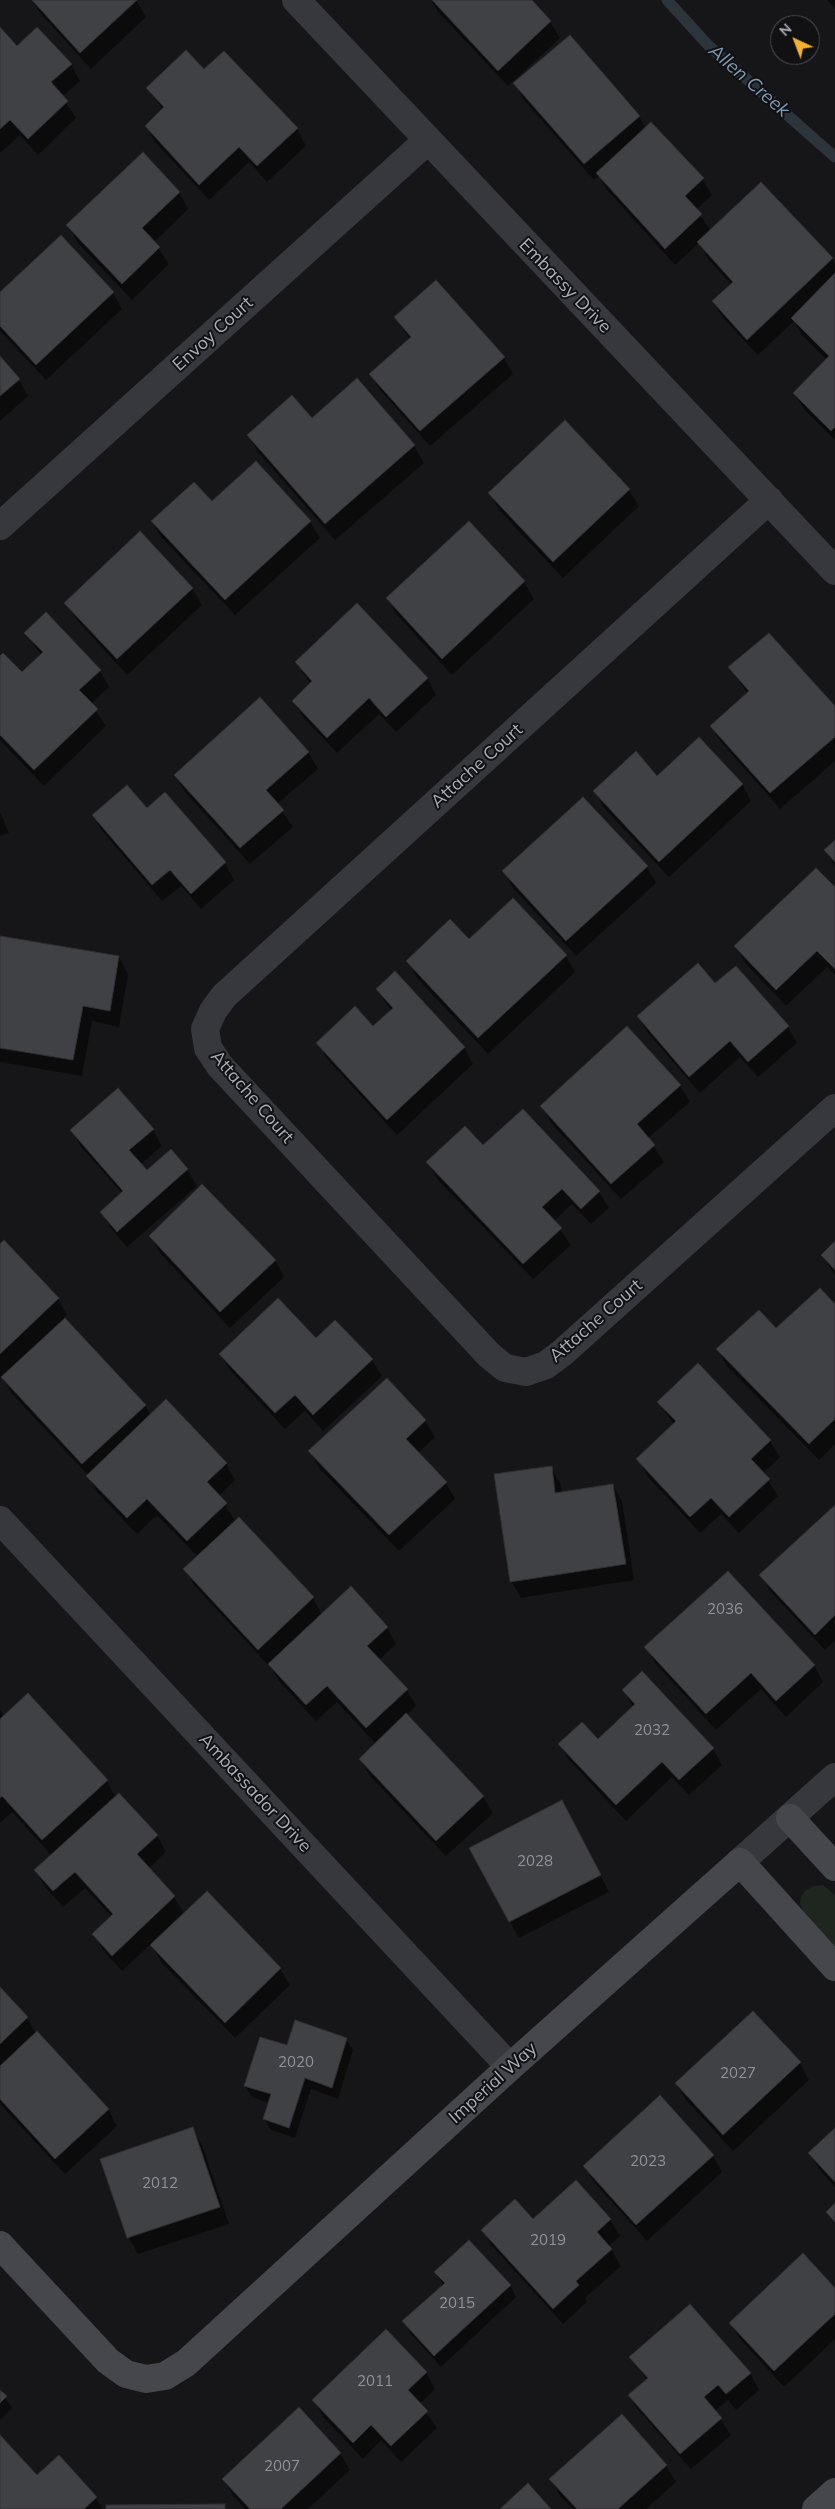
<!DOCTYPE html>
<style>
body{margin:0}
#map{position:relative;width:835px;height:2509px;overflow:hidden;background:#161618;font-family:Mulish,sans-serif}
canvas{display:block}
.north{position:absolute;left:770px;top:15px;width:50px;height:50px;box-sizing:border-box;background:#111113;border:1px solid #4d4f55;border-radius:50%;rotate:317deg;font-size:14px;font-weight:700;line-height:20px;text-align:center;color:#a8adb8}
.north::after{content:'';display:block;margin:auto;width:18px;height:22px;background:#f2b134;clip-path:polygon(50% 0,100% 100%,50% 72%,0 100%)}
</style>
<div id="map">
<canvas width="835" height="2509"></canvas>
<div class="north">N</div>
</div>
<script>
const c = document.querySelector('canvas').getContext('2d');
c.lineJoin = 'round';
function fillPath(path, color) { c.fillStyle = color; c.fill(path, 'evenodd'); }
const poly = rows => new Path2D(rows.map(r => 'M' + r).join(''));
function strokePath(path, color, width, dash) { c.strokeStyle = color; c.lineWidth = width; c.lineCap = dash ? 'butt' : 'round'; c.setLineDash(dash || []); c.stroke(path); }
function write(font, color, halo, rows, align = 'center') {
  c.font = font + ' Mulish,sans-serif'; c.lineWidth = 4; c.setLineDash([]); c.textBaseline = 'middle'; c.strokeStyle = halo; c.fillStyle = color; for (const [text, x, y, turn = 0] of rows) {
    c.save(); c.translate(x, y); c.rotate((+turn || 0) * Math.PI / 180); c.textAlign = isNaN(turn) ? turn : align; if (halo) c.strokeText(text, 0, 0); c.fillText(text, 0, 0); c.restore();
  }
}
fillPath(poly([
 [823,1885,835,1895,835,1947,804,1913,800,1904,801,1897,806,1890,814,1886]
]), '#1e261f');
fillPath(poly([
 [32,0,136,0,146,17,91,69,41,14],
 [431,0,530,0,550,22,560,38,508,86,438,12],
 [827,0,835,0,835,9],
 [0,29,17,47,71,65,80,81,62,97,76,118,38,155,20,135,0,153],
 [224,52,297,129,306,146,267,182,249,162,209,200,156,143,146,126,163,110,148,88,204,71],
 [515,83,639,116,646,129,702,179,712,195,696,210,711,231,832,258,835,264,835,440,804,409,794,393,827,360,802,335,794,321,758,355,723,318,713,302,732,285,708,259,699,243,675,265,607,190,599,176,594,180,524,100],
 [179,192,188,209,154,242,169,264,132,300,77,242,68,225],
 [0,293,113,293,122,309,46,380,0,331],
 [395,317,504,358,513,374,430,446,380,390,371,374,410,340],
 [0,358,19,380,28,396,0,421],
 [357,380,414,446,424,463,335,540,258,452,249,435,312,420],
 [256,462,310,522,320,538,235,615,162,538,152,522,212,503],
 [629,490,639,506,563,578,499,510,490,493],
 [469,523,524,582,534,599,452,675,397,615,387,598],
 [192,589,202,605,127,675,76,619,66,603],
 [26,633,100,671,109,687,91,704,106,726,44,786,0,740,0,658,22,674,41,655],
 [296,663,427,678,436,695,396,732,379,714,337,753,303,717,293,701,311,684],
 [730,667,835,708,835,761,780,809,721,742,711,726,748,694],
 [308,752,318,769,277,804,293,827,250,864,185,792,175,776],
 [657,777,742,784,751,801,669,877,604,808,595,791],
 [165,794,225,863,234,880,201,909,181,886,162,901,103,832,93,816,147,809],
 [0,812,9,833,0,836],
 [835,841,835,866,825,850],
 [647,867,656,883,576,956,513,888,504,871],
 [835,889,835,975,827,967,786,1006,745,963,736,946],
 [0,937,119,957,128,974,119,1027,92,1021,82,1076,0,1062],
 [468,941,566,956,575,972,488,1054,417,978,408,961],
 [715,985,788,1027,797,1043,758,1077,740,1057,700,1093,648,1033,638,1017],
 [377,989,464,1047,473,1064,397,1135,327,1059,318,1043,373,1028,391,1011],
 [680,1085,690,1102,648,1138,664,1162,621,1199,551,1123,542,1107],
 [72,1130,153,1130,162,1146,141,1164,147,1171,171,1151,187,1170,197,1186,127,1247,111,1228,101,1212,122,1193,81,1147],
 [483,1147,599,1192,609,1208,591,1224,572,1204,554,1221,571,1245,533,1279,437,1179,428,1162],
 [150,1236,275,1260,284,1277,230,1328,160,1253],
 [835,1243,835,1275,822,1255],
 [0,1246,58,1299,67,1315,64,1318,145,1405,151,1416,226,1463,235,1480,219,1496,236,1522,313,1598,322,1615,387,1628,396,1644,379,1660,407,1690,416,1706,406,1715,483,1797,493,1813,446,1856,370,1776,360,1759,376,1744,337,1702,316,1721,279,1681,269,1664,268,1665,194,1585,185,1569,198,1557,157,1515,137,1534,97,1492,88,1475,12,1394,2,1377,0,1379],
 [835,1306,835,1444,819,1460,727,1366,718,1350,776,1330],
 [335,1321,372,1360,382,1376,323,1431,305,1411,285,1429,230,1370,220,1354,316,1340],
 [698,1365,770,1441,780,1457,763,1473,778,1496,739,1533,721,1514,700,1533,647,1476,638,1459,674,1425,659,1402],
 [387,1380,425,1421,435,1437,418,1453,446,1483,455,1499,399,1551,319,1468,310,1451],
 [551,1467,560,1483,562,1493,613,1485,622,1501,634,1580,521,1598,511,1581],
 [835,1506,835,1641,825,1650,770,1591,761,1575],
 [646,1647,814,1665,823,1682,786,1717,761,1689,716,1730,655,1663],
 [623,1690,713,1749,722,1765,689,1795,672,1777,626,1821,569,1760,559,1744,598,1740,633,1707],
 [0,1709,4,1717,107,1781,116,1798,157,1835,166,1852,148,1869,174,1897,184,1914,207,1892,280,1969,290,1985,235,2038,161,1962,151,1944,122,1971,103,1950,94,1934,112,1917,85,1888,63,1907,45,1887,35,1870,52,1856,12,1812,0,1823],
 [571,1818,609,1892,519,1938,510,1922],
 [0,1989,27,2018,36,2034,108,2109,117,2126,65,2174,0,2104],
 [753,2012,800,2063,809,2080,733,2151,686,2100,676,2084],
 [346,2039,353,2050,338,2099,311,2089,295,2138,271,2130,264,2119,269,2103,252,2097,245,2086,287,2047],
 [660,2096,713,2156,722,2172,647,2241,594,2182,584,2166],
 [192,2129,202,2145,229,2224,138,2254,129,2238,101,2160],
 [835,2129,835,2187,819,2169,810,2153],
 [610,2220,620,2236,609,2246,621,2266,585,2298,587,2302,563,2324,492,2246,483,2230,533,2221],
 [435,2272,510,2285,516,2297,441,2367,410,2333,404,2321,444,2286],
 [835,2289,835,2339,784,2387,740,2339,730,2323],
 [631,2357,750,2373,759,2390,736,2410,728,2400,715,2411,731,2435,691,2469,639,2411,629,2395,647,2380],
 [426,2372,435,2389,420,2404,437,2428,401,2462,381,2440,363,2459,323,2417,314,2400],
 [0,2391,12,2408,0,2420],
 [622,2416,666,2466,676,2482,646,2509,573,2509,560,2496,551,2479],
 [0,2437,36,2477,96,2498,102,2509,0,2509],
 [340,2453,350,2470,308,2509,245,2509,233,2496,224,2479]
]), '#0007');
strokePath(poly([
 [667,0,708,45,835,157]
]), '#2c353c', 11);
const building = poly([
 [32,0,137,0,80,53,32,0],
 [432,0,532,0,551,21,498,71,432,0],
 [0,27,17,46,37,27,72,64,51,82,68,101,28,139,10,120,0,129,0,27],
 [570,35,640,116,584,164,513,83,570,35],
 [186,50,204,69,224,51,298,128,257,166,239,147,199,185,145,126,164,107,146,88,186,50],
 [651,122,704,178,685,196,702,214,665,249,596,173,651,122],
 [143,152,180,192,142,228,160,247,122,284,66,225,143,152],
 [761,182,833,258,747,340,712,301,733,282,697,242,761,182],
 [61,235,114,292,36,365,0,326,0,292,61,235],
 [835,273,835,427,831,431,793,393,829,356,791,318,835,273],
 [436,280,505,357,420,431,369,374,411,337,394,317,436,280],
 [0,356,20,379,0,396,0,356],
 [357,378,415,445,325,524,247,435,292,395,312,418,357,378],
 [565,420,630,489,553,562,488,493,565,420],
 [256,461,311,521,225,600,151,521,194,482,212,501,256,461],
 [469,521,525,581,442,659,386,598,469,521],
 [140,531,193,588,117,659,64,603,140,531],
 [357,603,428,678,386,717,369,698,327,738,292,701,312,681,295,662,357,603],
 [46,612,101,670,79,690,98,709,34,770,0,735,0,656,3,653,22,672,43,652,24,633,46,612],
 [769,633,835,706,835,737,770,793,710,726,749,691,728,667,769,633],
 [260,697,309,752,266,790,284,810,240,848,174,775,260,697],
 [699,737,743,784,659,862,593,791,636,751,657,776,699,737],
 [127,785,147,808,165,792,226,862,191,894,170,870,152,885,92,815,127,785],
 [583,797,648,866,566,941,502,871,583,797],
 [835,840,835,862,824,850,835,840],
 [816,868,835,887,835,969,817,951,776,990,734,946,816,868],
 [513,898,567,955,478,1038,406,961,450,919,469,939,513,898],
 [0,936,119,956,110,1011,83,1006,73,1060,0,1048,0,936],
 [698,963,715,983,736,966,789,1026,748,1062,730,1041,689,1077,637,1016,698,963],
 [395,971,465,1047,387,1120,316,1043,355,1006,373,1026,393,1008,376,989,395,971],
 [627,1026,681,1085,637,1124,655,1145,611,1184,540,1106,627,1026],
 [118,1088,154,1129,129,1150,147,1170,171,1149,188,1169,117,1232,100,1212,123,1191,70,1130,118,1088],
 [523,1109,600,1191,581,1209,562,1189,542,1207,562,1228,523,1264,426,1162,465,1126,483,1145,523,1109],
 [202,1184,276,1260,220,1312,149,1236,202,1184],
 [4,1240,59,1298,0,1354,0,1244,4,1240],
 [835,1241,835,1270,821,1255,835,1241],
 [820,1288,835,1304,835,1419,809,1444,716,1349,759,1310,776,1328,820,1288],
 [278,1298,316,1338,335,1320,373,1359,313,1415,295,1395,275,1413,219,1354,278,1298],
 [65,1318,146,1405,82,1464,1,1377,65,1318],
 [698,1363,771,1440,751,1459,770,1479,729,1517,711,1498,690,1517,636,1459,676,1421,657,1402,698,1363],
 [387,1378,426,1420,406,1439,447,1482,389,1535,308,1451,387,1378],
 [166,1399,227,1463,207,1482,227,1503,187,1541,147,1499,127,1518,86,1476,166,1399],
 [552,1466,555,1493,613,1484,626,1564,510,1582,494,1474,552,1466],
 [835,1505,835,1615,815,1635,759,1575,835,1505],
 [239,1517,314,1597,258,1650,183,1569,239,1517],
 [728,1571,815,1665,776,1701,751,1673,706,1714,644,1647,728,1571],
 [351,1586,388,1627,367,1646,408,1689,366,1728,327,1686,306,1705,268,1664,351,1586],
 [642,1671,714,1748,679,1780,662,1762,616,1805,558,1744,582,1722,598,1739,635,1704,622,1690,642,1671],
 [28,1693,108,1780,42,1840,2,1796,0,1798,0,1719,28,1693],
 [406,1713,484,1796,436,1841,359,1759,406,1713],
 [119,1793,158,1835,137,1854,175,1896,112,1956,92,1934,113,1914,75,1872,53,1891,34,1870,119,1793],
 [562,1800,601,1875,509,1922,469,1848,562,1800],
 [207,1891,281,1968,225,2023,150,1945,207,1891],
 [0,1987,28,2017,0,2044,0,1987],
 [753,2011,801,2062,723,2135,675,2083,753,2011],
 [295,2020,347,2038,332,2088,305,2078,289,2128,263,2119,271,2094,244,2086,260,2037,287,2045,295,2020],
 [37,2031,109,2109,55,2159,0,2099,0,2066,37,2031],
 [660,2095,714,2155,636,2225,583,2166,660,2095],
 [193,2127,220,2207,127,2238,100,2159,193,2127],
 [835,2128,835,2182,808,2153,835,2128],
 [576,2180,611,2219,597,2232,612,2249,576,2281,579,2285,553,2309,481,2230,515,2199,533,2219,576,2180],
 [835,2203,835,2222,826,2212,835,2203],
 [469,2240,511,2285,434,2356,402,2321,445,2283,434,2272,469,2240],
 [803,2253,835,2288,835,2314,774,2371,729,2323,803,2253],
 [690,2304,751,2373,726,2394,718,2385,704,2397,722,2418,680,2454,628,2395,648,2378,629,2357,690,2304],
 [386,2329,427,2372,408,2390,428,2411,391,2446,371,2425,353,2443,312,2400,386,2329],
 [0,2390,7,2396,0,2403,0,2390],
 [299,2407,341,2453,281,2509,250,2509,222,2479,299,2407],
 [622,2414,667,2465,618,2509,577,2509,549,2479,622,2414],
 [0,2435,37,2475,59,2455,97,2497,84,2509,0,2509,0,2435],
 [528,2483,551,2509,500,2509,528,2483],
 [225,2504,225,2509,106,2509,106,2505,225,2504]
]);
fillPath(building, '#404145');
strokePath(building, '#303034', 1);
strokePath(poly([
 [296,0,835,571],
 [769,500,224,996,213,1011,205,1029,208,1048,220,1066,489,1355,505,1368,526,1372,546,1365,562,1353,835,1108],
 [0,526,427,141],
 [0,1520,510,2067],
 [740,1862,835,1777]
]), '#37383d', 28);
strokePath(poly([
 [790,1818,835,1867],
 [0,2245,108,2361,126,2374,146,2379,165,2376,186,2363,510,2067,740,1862,835,1967],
 [816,2509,835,2492]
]), '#45474d', 28);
write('15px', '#8e929b', null, [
 ["2036",725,1609],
 ["2032",652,1730],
 ["2028",535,1861],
 ["2020",296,2062],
 ["2027",738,2073],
 ["2023",648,2161],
 ["2012",160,2183],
 ["2019",548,2240],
 ["2015",457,2303],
 ["2011",375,2381],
 ["2007",282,2466]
]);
write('18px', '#a8adb8', '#111113', [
 ["Embassy Drive",565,286,46],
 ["Envoy Court",213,334,-42],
 ["Attache Court",477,766,-42],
 ["Attache Court",252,1097,49],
 ["Attache Court",596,1321,-41],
 ["Ambassador Drive",255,1793,47],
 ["Imperial Way",493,2083,-42]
]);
write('italic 19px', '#7f9bb3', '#111113', [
 ["Allen Creek",749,81,41]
]);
</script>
